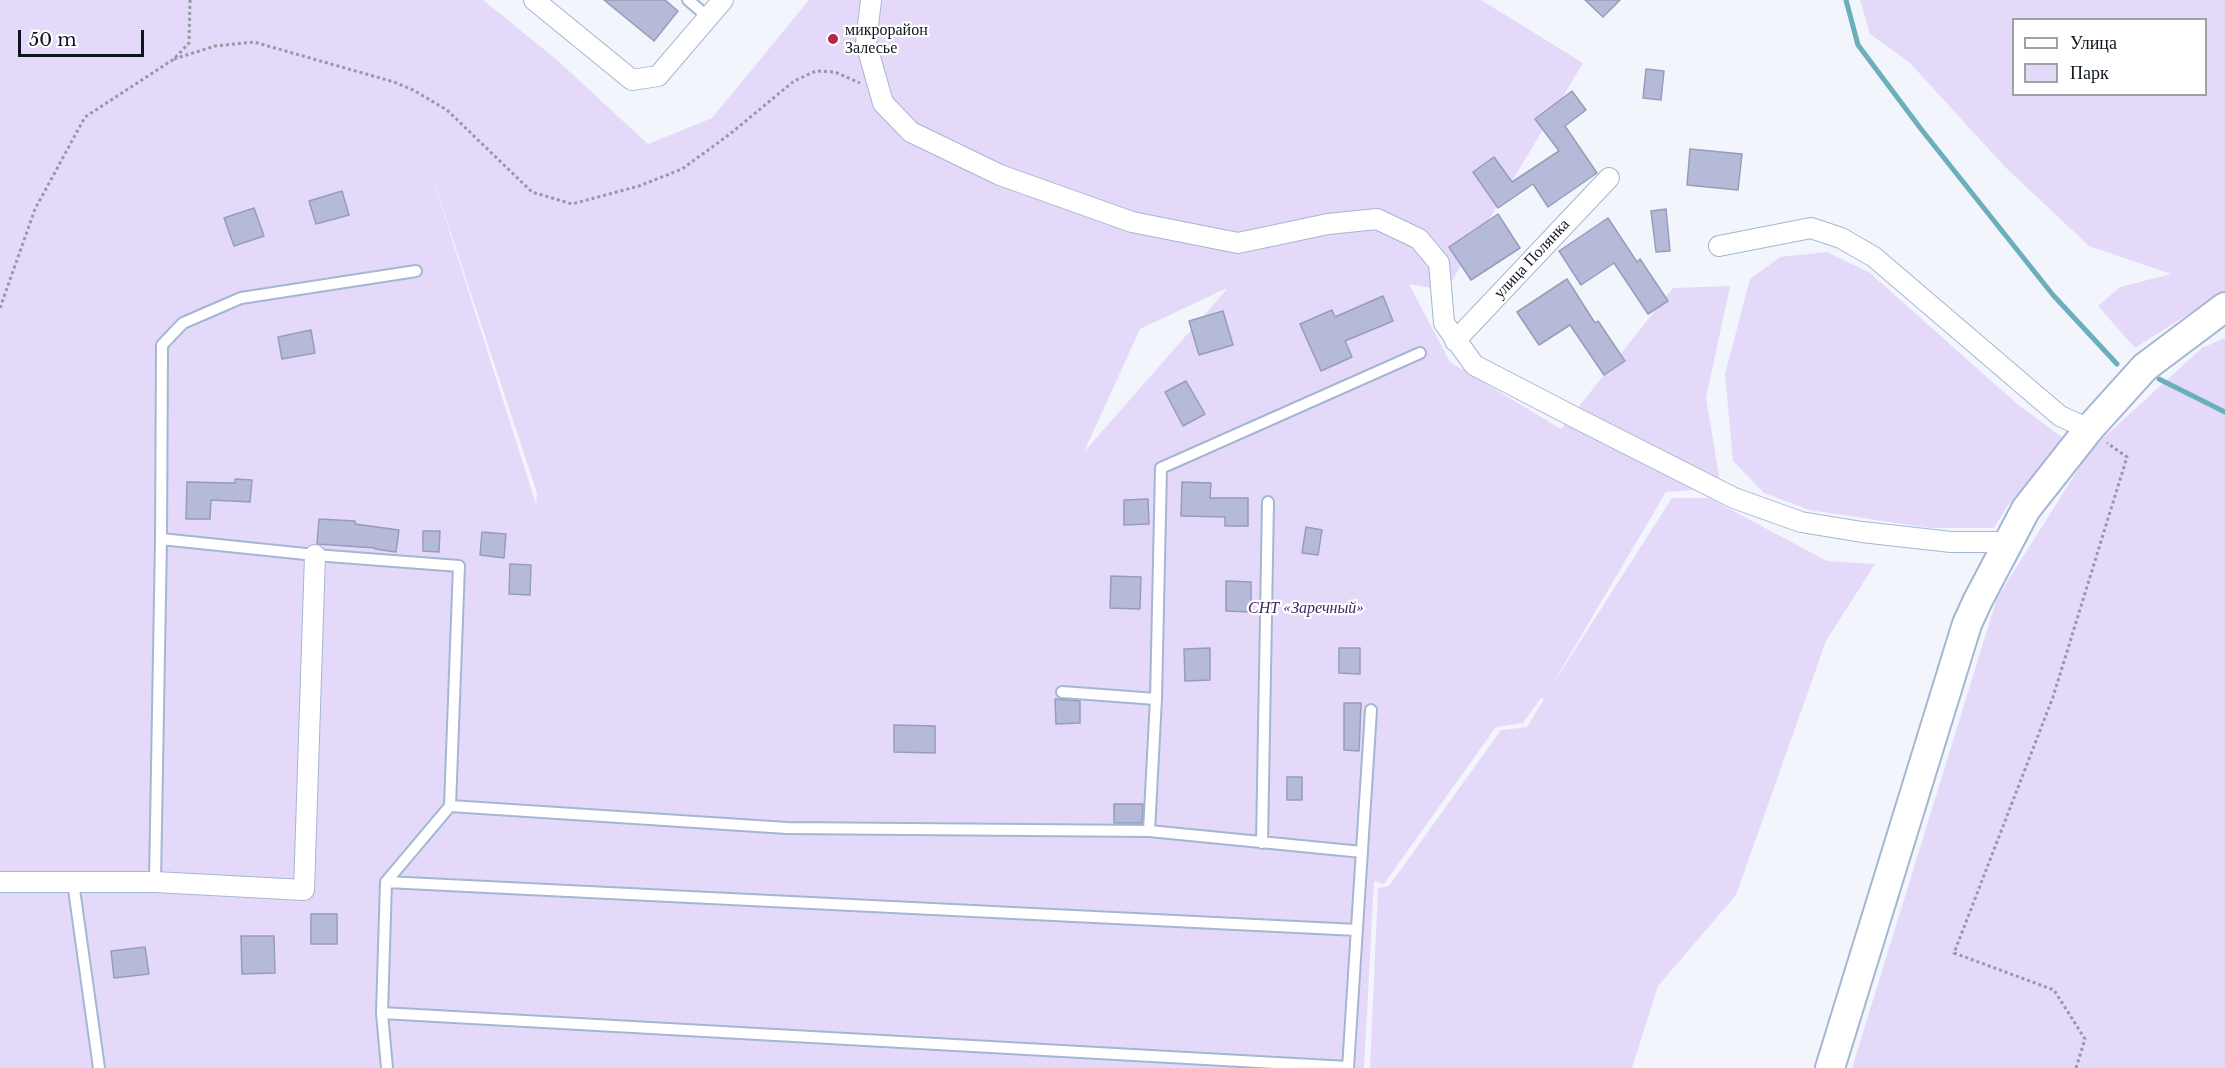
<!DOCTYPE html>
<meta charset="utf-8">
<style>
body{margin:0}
#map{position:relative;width:2225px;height:1068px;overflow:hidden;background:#f2f6fc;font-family:"Libre Baskerville",serif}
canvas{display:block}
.legend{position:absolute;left:2012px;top:18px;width:195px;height:78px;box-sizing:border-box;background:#fff;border:2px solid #9ea1a5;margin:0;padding:8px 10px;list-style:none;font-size:18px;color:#0d141d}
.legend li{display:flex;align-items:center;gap:12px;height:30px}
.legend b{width:30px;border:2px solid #9ea1a5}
.scale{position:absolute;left:18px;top:30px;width:126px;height:27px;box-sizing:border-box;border:3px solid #0d141d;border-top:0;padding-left:8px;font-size:18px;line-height:21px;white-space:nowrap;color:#0d141d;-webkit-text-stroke:4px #fff;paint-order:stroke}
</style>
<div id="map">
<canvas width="2225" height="1068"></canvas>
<ul class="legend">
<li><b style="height:8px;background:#fff"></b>Улица</li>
<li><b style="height:16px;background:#e5d9fa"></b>Парк</li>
</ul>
<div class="scale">50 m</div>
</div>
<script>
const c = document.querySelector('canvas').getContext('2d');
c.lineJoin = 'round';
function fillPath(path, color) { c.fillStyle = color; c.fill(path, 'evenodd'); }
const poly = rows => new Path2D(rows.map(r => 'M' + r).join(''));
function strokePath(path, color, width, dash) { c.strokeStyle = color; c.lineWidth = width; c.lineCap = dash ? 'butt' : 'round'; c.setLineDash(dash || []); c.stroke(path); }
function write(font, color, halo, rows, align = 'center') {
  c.font = font + ' "Libre Baskerville",serif'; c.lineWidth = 4.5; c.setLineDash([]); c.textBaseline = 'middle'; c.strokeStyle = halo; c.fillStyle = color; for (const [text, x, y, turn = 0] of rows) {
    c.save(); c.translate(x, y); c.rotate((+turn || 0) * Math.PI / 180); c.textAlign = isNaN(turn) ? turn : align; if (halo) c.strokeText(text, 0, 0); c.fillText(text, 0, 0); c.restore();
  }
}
fillPath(poly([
 [0,0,483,0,557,60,648,144,712,118,809,0,1481,0,1583,63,1446,291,1409,284,1450,362,1561,429,1673,288,1730,286,1706,398,1721,488,1666,492,1549,690,1672,498,1709,498,1827,561,1875,564,1826,641,1736,895,1658,986,1632,1068,1370,1068,1378,888,1389,886,1501,730,1527,727,1544,699,1541,698,1523,723,1496,727,1384,884,1374,881,1364,1068,0,1068],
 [430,170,537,493,536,504],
 [1225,289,1226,290,1084,452,1140,329],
 [1860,0,2225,0,2225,291,2135,348,2098,306,2120,287,2171,274,2089,246,2005,167,1910,63,1870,34],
 [2014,20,2206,20,2206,94,2014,94],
 [1827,252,1870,273,2016,403,2063,438,2007,507,1994,528,1930,528,1809,510,1764,493,1733,461,1725,374,1750,279,1780,257],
 [2225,338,2225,1068,1852,1068,1997,598,2091,449,2202,348]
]), '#e5d9fa');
strokePath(poly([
 [1846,0,1858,45,1921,129,2053,295,2117,364],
 [2159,379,2225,412]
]), '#6bafbb', 5);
const building = poly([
 [604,0,665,0,678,11,654,41,604,0],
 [1585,0,1620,0,1603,17,1585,0],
 [1646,69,1664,71,1661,100,1643,98,1646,69],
 [1572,91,1586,110,1565,126,1597,173,1548,207,1533,184,1498,208,1473,172,1494,157,1512,182,1559,151,1535,119,1572,91],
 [1690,149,1742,154,1738,190,1687,185,1690,149],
 [342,191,349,215,316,224,309,201,342,191],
 [254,208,264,236,234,246,224,218,254,208],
 [1666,209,1670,251,1656,252,1651,211,1666,209],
 [1498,214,1520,248,1471,280,1449,247,1498,214],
 [1608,218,1637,262,1640,259,1668,301,1648,314,1614,263,1581,285,1559,251,1608,218],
 [1567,279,1595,323,1598,321,1625,361,1604,375,1570,325,1539,345,1517,312,1567,279],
 [1383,296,1393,321,1345,341,1352,357,1321,371,1300,324,1332,310,1335,317,1383,296],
 [1223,311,1233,345,1199,355,1189,321,1223,311],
 [311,330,315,353,282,359,278,337,311,330],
 [1186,381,1205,414,1183,426,1165,392,1186,381],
 [235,479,252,480,250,502,211,500,210,519,186,519,187,482,235,483,235,479],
 [1182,482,1211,483,1210,498,1248,498,1248,526,1225,526,1225,517,1181,516,1182,482],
 [1148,499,1149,524,1124,525,1124,500,1148,499],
 [319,519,355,521,355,524,399,530,396,552,375,549,375,548,317,544,319,519],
 [1306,527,1322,530,1318,555,1302,553,1306,527],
 [423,531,440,531,439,552,423,551,423,531],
 [482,532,506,534,504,558,480,555,482,532],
 [510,564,531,565,530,595,509,594,510,564],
 [1111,576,1141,577,1140,609,1110,608,1111,576],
 [1226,581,1251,582,1251,612,1226,611,1226,581],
 [1210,648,1210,680,1185,681,1184,649,1210,648],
 [1339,648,1360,648,1360,674,1339,673,1339,648],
 [1055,699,1080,701,1080,723,1056,724,1055,699],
 [1344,703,1361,703,1359,751,1344,750,1344,703],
 [894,725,935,726,935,753,894,752,894,725],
 [1287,777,1302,777,1302,800,1287,800,1287,777],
 [1114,804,1143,804,1142,823,1114,823,1114,804],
 [311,914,337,914,337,944,311,944,311,914],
 [241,936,274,936,275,973,242,974,241,936],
 [145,947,149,974,114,978,111,951,145,947]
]);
fillPath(building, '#b5bad9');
strokePath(building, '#979cba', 1.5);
const lane = poly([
 [688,0,708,17],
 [161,539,162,345,183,323,241,298,416,271],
 [1062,692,1156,699],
 [1149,831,1156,699,1161,468,1420,353],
 [1262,843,1268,502],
 [73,882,99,1068],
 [155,882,161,539,315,555,459,566,450,806,787,828,1149,831,1362,852],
 [386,882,1357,930],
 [382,1013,1348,1067],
 [387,1068,382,1013,386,882,450,806],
 [1348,1068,1371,710]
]);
const street = poly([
 [534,0,632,80,658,76,723,0],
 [871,0,866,43,883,103,911,132,1000,175,1132,222,1238,243,1328,224,1377,219,1419,239,1439,263,1444,323,1474,365,1582,421,1734,498,1801,522,1862,532,1951,542,2008,542],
 [1719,246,1811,228,1841,238,1874,257,2060,416,2089,429],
 [1455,341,1609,178],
 [0,882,155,882,304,890,315,555]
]);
const secondary = poly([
 [1830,1068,1967,624,1978,600,2026,509,2089,429,2145,367,2225,307]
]);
strokePath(lane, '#a3b7d2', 14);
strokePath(street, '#a3b7d2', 22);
strokePath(secondary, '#a3b7d2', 32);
strokePath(poly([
 [174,59,215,46,254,42,394,82,413,90,447,110,532,192,572,204,639,186,682,169,730,134,794,81,816,71,835,72,860,83],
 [0,308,35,209,85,117,174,59,189,43,190,0],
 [2076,1068,2085,1039,2054,990,1954,953,2053,697,2127,457,2107,443]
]), '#949aa1', 3, [3, 3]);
strokePath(lane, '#fff', 10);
strokePath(street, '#fff', 20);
strokePath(secondary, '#fff', 28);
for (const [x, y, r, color] of [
 [833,39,6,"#b6254d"]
]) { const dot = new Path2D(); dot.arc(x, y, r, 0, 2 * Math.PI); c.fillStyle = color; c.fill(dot); strokePath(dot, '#fff', 2); }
write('16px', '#0d141d', '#fff', [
 ["микрорайон",845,30],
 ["Залесье",845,48]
], 'left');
write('16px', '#0d141d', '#fff', [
 ["улица Полянка",1532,259,-47]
]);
write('italic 16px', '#402661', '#fff', [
 ["СНТ «Заречный»",1306,608]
]);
</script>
